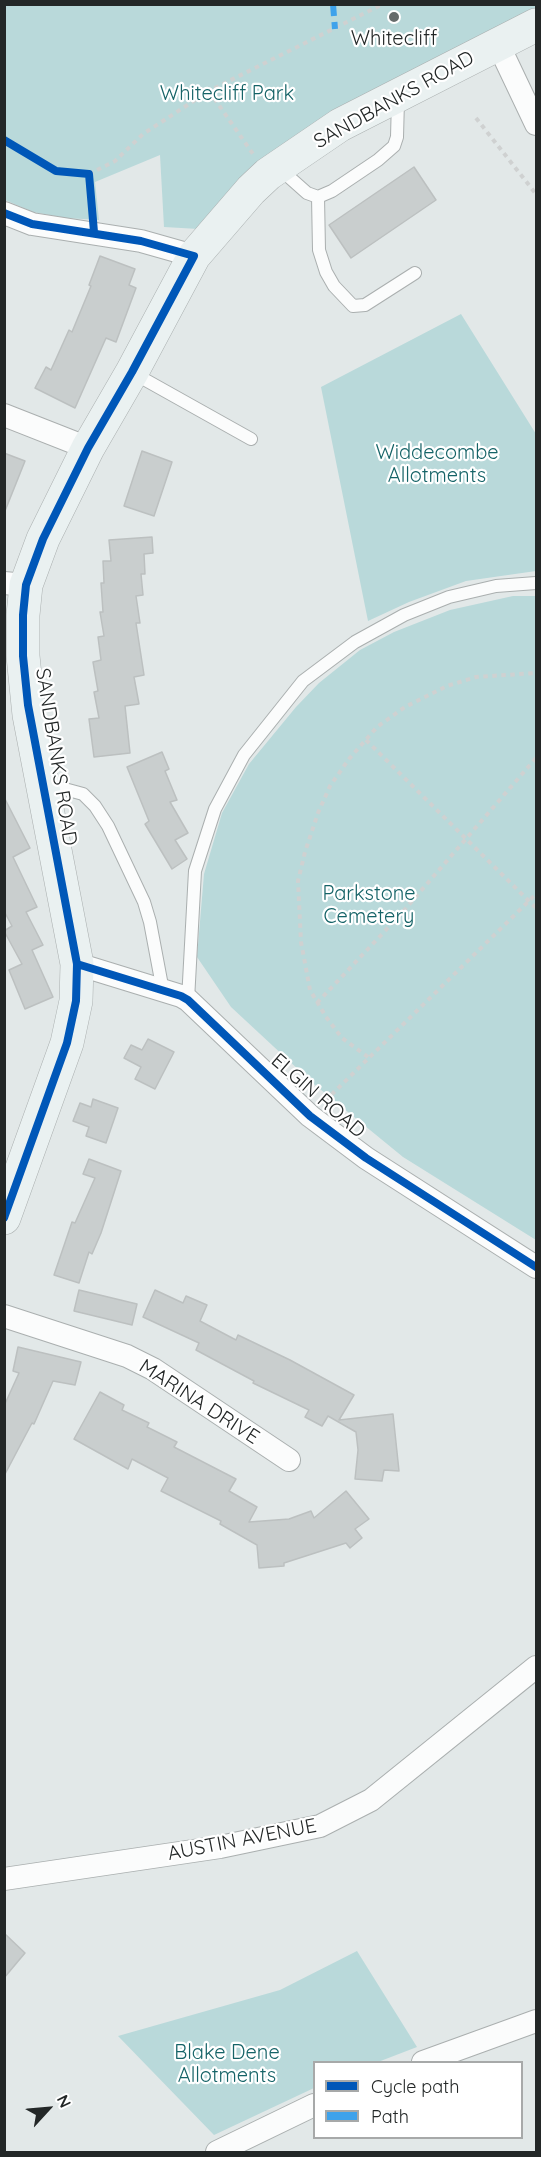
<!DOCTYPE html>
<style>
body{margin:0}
#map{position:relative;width:541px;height:2157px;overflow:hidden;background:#e2e8e8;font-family:Quicksand,sans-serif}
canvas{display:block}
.frame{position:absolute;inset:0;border:6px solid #232727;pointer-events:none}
.legend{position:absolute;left:313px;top:2061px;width:210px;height:78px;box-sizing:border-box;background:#fff;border:2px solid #a7a9a9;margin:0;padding:8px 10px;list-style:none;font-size:18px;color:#232727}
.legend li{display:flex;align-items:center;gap:12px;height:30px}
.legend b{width:30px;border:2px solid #a7a9a9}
.north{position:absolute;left:18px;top:2079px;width:60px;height:60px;-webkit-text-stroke:4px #fff;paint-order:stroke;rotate:64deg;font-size:16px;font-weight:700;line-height:24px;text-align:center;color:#232727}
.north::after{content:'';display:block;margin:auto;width:21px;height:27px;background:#232727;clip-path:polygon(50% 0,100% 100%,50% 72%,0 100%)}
</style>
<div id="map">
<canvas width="541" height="2157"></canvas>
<div class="frame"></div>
<ul class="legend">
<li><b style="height:8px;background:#0057b8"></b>Cycle path</li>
<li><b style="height:8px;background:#3ea2eb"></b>Path</li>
</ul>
<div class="north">N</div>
</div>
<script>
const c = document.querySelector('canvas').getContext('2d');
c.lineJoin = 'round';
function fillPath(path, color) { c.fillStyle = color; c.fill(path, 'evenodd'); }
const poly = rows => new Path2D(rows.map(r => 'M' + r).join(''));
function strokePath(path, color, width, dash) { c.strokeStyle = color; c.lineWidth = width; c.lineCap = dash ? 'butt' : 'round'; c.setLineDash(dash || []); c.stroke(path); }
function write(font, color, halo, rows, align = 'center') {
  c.font = font + ' Quicksand,sans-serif'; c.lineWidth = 4.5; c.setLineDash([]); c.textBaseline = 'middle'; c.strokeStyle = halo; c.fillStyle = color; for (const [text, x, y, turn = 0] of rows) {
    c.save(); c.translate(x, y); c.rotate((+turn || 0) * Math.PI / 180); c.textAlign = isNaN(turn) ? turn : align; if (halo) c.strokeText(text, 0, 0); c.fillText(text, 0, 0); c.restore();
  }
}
fillPath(poly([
 [536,4,536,25,340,125,216,230,164,227,160,155,95,182,99,220,66,218,33,212,5,200,4,5],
 [461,314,536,434,536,571,466,581,409,602,368,621,321,387],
 [513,596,536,596,536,1240,403,1157,315,1085,231,1007,197,957,204,874,222,813,249,764,296,707,319,683,360,650,394,632,450,610],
 [357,1951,417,2047,378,2062,314,2062,314,2088,214,2135,118,2036,280,1990]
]), '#b9d9da');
const building = poly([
 [414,167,436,200,351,258,329,225,414,167],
 [100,256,135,269,129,285,136,288,116,342,106,338,75,408,35,388,46,367,51,370,69,330,72,332,91,286,89,285,100,256],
 [142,451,172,462,154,516,124,506,142,451],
 [4,453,25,461,5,511,4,511,4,453],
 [152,537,153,553,144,554,145,574,141,574,143,595,136,596,140,623,136,623,144,675,134,677,139,704,125,706,130,753,94,757,89,719,99,718,94,692,98,691,93,662,101,660,98,637,104,636,100,612,103,612,101,583,104,583,103,561,111,561,109,540,152,537],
 [162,752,169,769,165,771,177,800,170,802,188,833,175,840,187,859,172,869,145,824,149,821,127,767,162,752],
 [4,797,30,848,13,857,37,907,26,912,43,945,32,950,53,997,25,1009,9,970,22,964,4,931,12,926,4,911,4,797],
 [148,1039,174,1052,155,1089,135,1079,141,1067,124,1058,131,1045,142,1050,148,1039],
 [93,1099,118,1108,106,1143,86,1136,89,1127,73,1121,80,1103,91,1107,93,1099],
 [89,1159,121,1171,101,1233,92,1254,89,1252,79,1283,54,1275,72,1222,75,1223,95,1178,83,1174,89,1159],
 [79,1290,137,1304,132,1325,74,1311,79,1290],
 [155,1290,183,1303,186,1296,207,1305,200,1321,236,1340,238,1335,290,1360,354,1395,339,1420,393,1414,399,1471,384,1470,382,1481,355,1479,358,1450,356,1432,328,1416,322,1426,305,1417,309,1410,253,1383,254,1381,196,1350,199,1343,143,1317,155,1290],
 [18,1347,81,1362,75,1385,53,1381,34,1424,32,1423,4,1476,4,1406,19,1373,13,1371,18,1347],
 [100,1392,124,1405,122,1410,149,1423,147,1427,177,1442,174,1447,236,1479,229,1491,257,1507,249,1522,289,1519,311,1511,314,1518,346,1491,369,1519,355,1529,362,1538,350,1548,346,1543,284,1563,284,1566,259,1568,257,1545,220,1524,221,1521,161,1491,168,1478,132,1459,128,1469,74,1439,100,1392],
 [4,1933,25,1953,4,1978,4,1933]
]);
fillPath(building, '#c9cece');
strokePath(building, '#bcc0c0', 1.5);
const lane = poly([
 [280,169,307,193,318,197,332,191,378,160,394,146,397,137,398,100],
 [318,197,319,250,326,272,334,286,353,306,365,305,415,273],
 [133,373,251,439],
 [46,784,83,794,95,806,108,826,144,902,150,922,163,991],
 [188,1000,195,871,215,809,244,755,303,681,355,642,404,615,449,597,496,586,536,583]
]);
const street = poly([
 [498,44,536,124],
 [4,213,32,224,141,241,194,256],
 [4,415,88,448],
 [4,583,26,585],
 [77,964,181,996,188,1000,310,1116,366,1158,536,1267],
 [4,1316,127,1356,153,1369,289,1460],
 [4,1879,220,1847,320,1826,371,1800,536,1667],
 [423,2062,536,2021],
 [217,2152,314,2105]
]);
const secondary = poly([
 [4,1218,67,1043,76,1001,77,964,29,715,23,656,23,615,26,585,43,539,88,448,132,372,194,256,251,190,268,174,340,125,536,25]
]);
strokePath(lane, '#aaafaf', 14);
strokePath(street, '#aaafaf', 24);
strokePath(secondary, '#aaafaf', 34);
strokePath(poly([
 [209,91,253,154],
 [476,118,536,194],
 [89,174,115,161,143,134,209,91,383,4],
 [366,740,536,908],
 [317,1003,400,915,536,758],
 [368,1057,342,1038,326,1017,310,990,301,942,298,881,305,852,318,813,330,786,349,759,377,727,405,707,447,686,476,677,536,673],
 [325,1101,536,894]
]), '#cfd1d1', 4, [4.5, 4.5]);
strokePath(lane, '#fbfcfc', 12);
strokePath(street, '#fbfcfc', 22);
strokePath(secondary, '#eaf1f1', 33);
strokePath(poly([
 [333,4,335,29]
]), '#3ea2eb', 6, [12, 6]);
strokePath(poly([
 [4,140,56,171,89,174,94,232],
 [4,213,32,224,141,241,194,256,132,372,88,448,43,539,26,585,23,615,23,656,28,705,77,964,76,1001,67,1043,4,1218],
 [77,964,181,996,188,1000,310,1116,366,1158,536,1267]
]), '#0057b8', 8);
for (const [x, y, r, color] of [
 [394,17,6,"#666b6b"]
]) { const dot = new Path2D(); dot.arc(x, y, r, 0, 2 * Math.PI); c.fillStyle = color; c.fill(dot); strokePath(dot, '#fff', 2); }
write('20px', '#232727', '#fff', [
 ["Whitecliff",394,39]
]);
write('20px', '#156367', '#fff', [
 ["Whitecliff Park",227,94],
 ["Widdecombe",437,453],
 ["Allotments",437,476],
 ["Parkstone",369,894],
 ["Cemetery",369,917],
 ["Blake Dene",227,2053],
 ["Allotments",227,2076]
]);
write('20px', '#232727', '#fff', [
 ["SANDBANKS ROAD",394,100,-29],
 ["SANDBANKS ROAD",56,757,81],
 ["ELGIN ROAD",318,1096,41],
 ["MARINA DRIVE",199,1402,33],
 ["AUSTIN AVENUE",242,1840,-11]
]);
</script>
